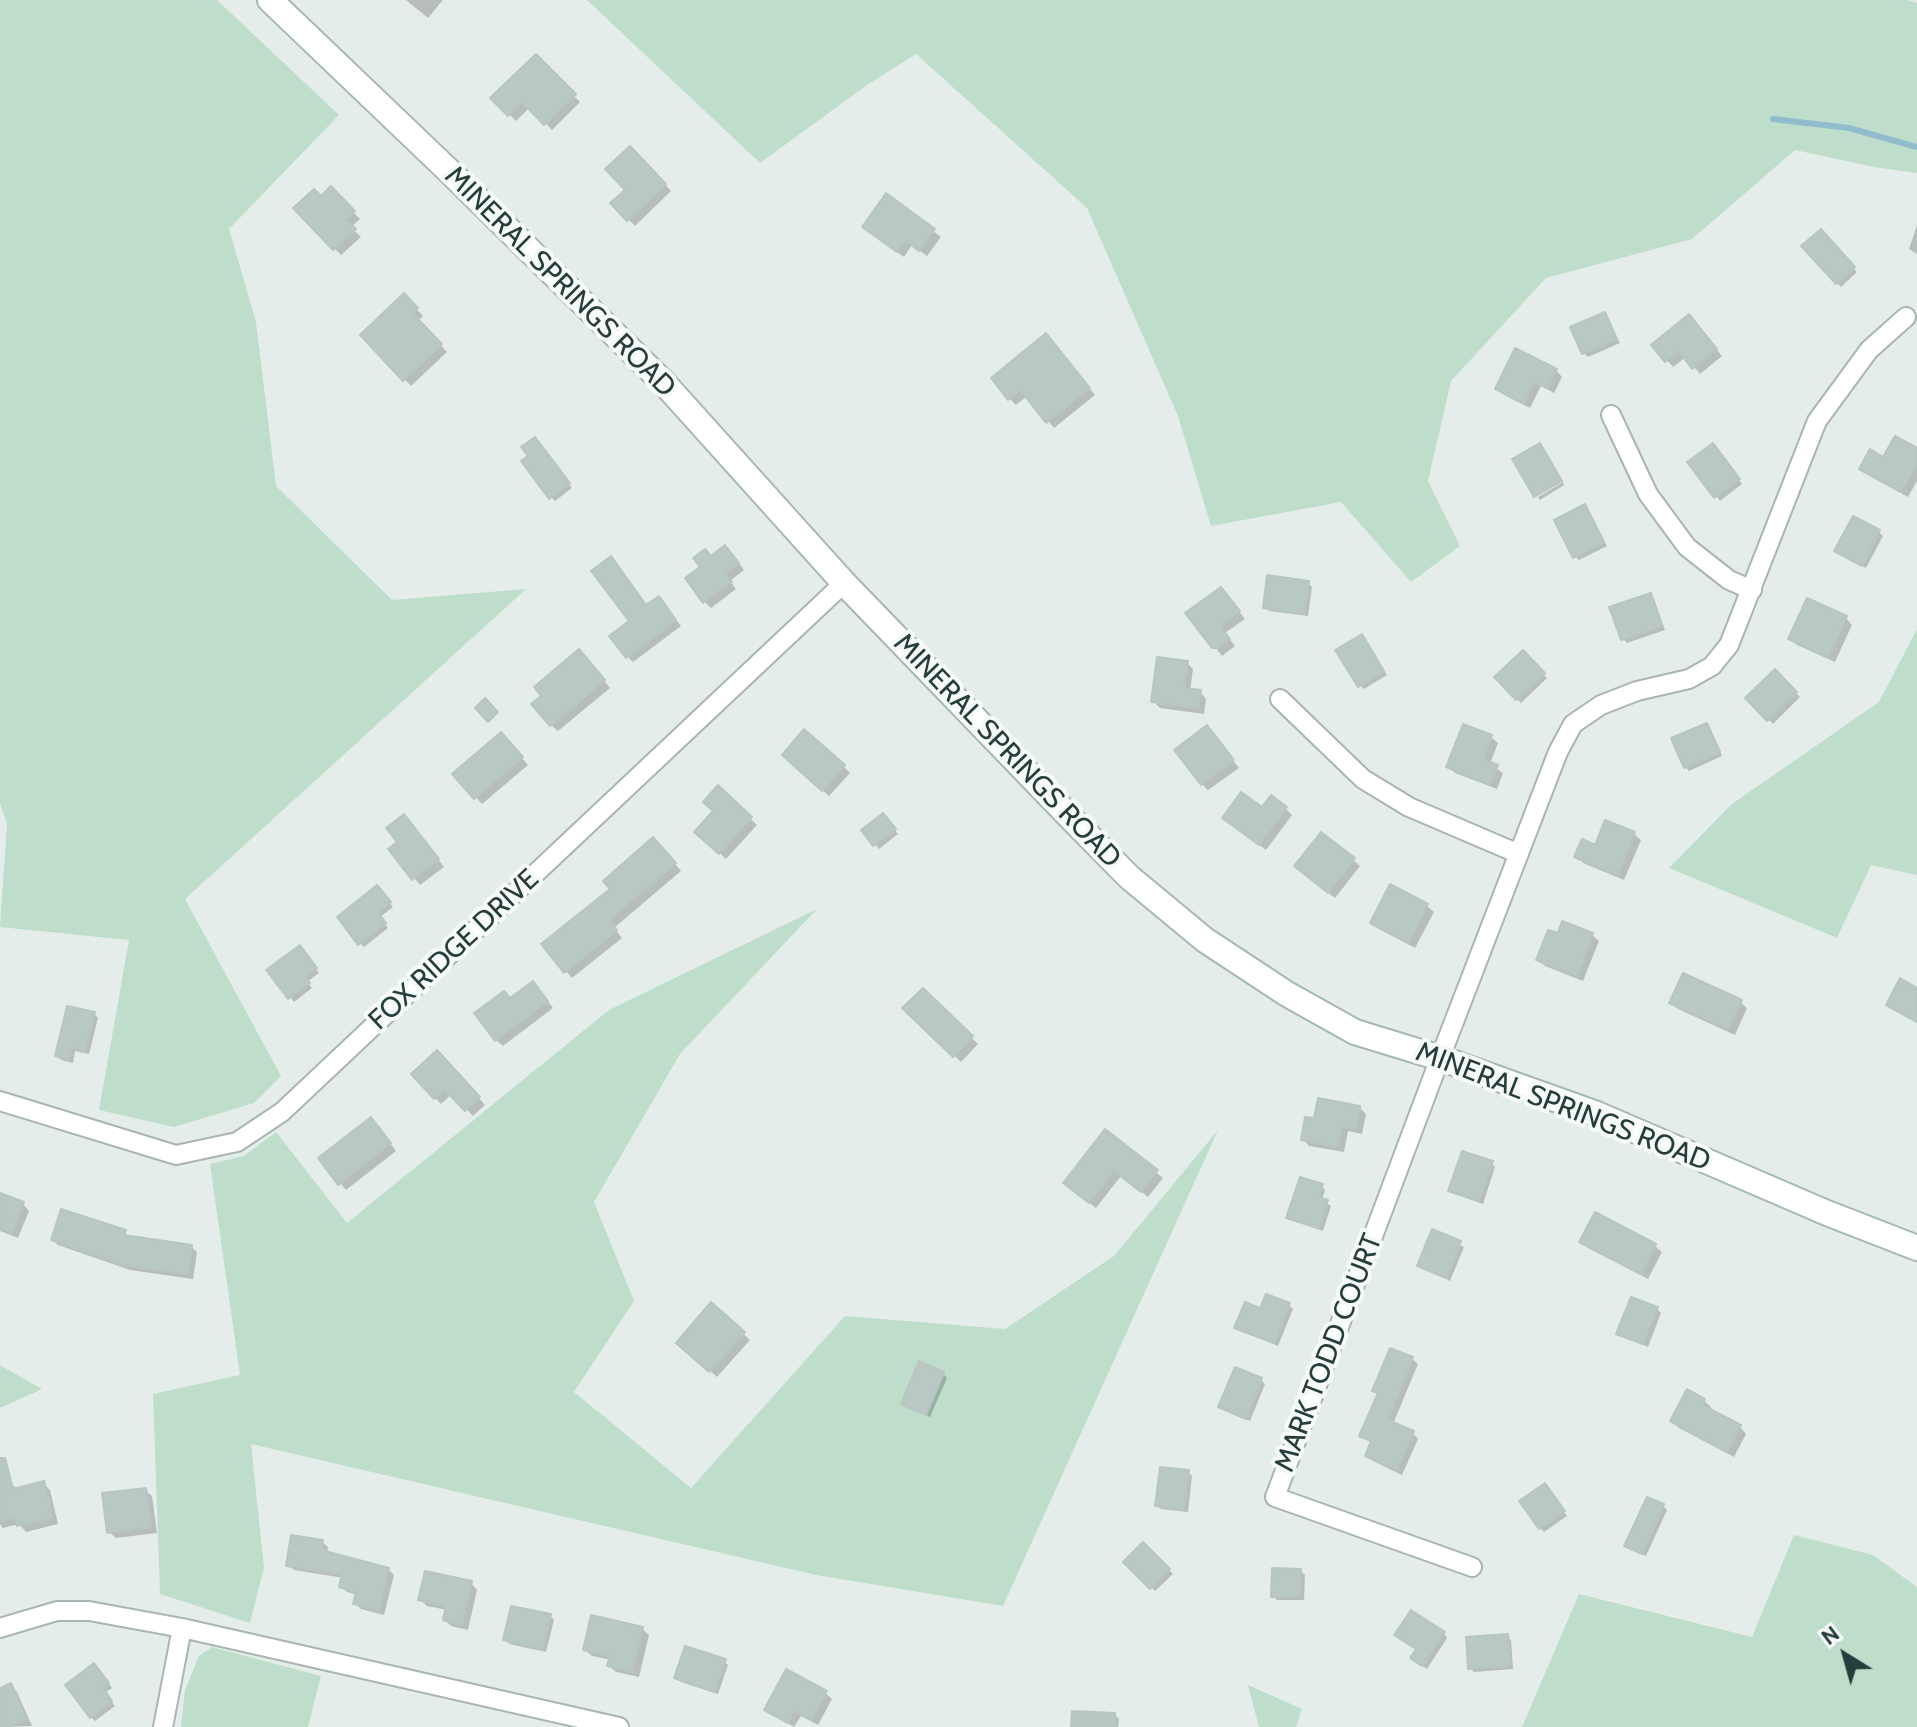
<!DOCTYPE html>
<style>
body{margin:0}
#map{position:relative;width:1917px;height:1727px;overflow:hidden;background:#e5edeb;font-family:Cabin,sans-serif}
canvas{display:block}
.north{position:absolute;left:1805px;top:1615px;width:80px;height:80px;-webkit-text-stroke:6px #f5faf8;paint-order:stroke;rotate:323deg;font-size:22px;font-weight:700;line-height:32px;text-align:center;color:#253e3b}
.north::after{content:'';display:block;margin:auto;width:28px;height:36px;background:#253e3b;clip-path:polygon(50% 0,100% 100%,50% 72%,0 100%)}
</style>
<div id="map">
<canvas width="1917" height="1727"></canvas>
<div class="north">N</div>
</div>
<script>
const c = document.querySelector('canvas').getContext('2d');
c.lineJoin = 'round';
function fillPath(path, color) { c.fillStyle = color; c.fill(path, 'evenodd'); }
const poly = rows => new Path2D(rows.map(r => 'M' + r).join(''));
function strokePath(path, color, width, dash) { c.strokeStyle = color; c.lineWidth = width; c.lineCap = dash ? 'butt' : 'round'; c.setLineDash(dash || []); c.stroke(path); }
function write(font, color, halo, rows, align = 'center') {
  c.font = font + ' Cabin,sans-serif'; c.lineWidth = 8; c.setLineDash([]); c.textBaseline = 'middle'; c.strokeStyle = halo; c.fillStyle = color; for (const [text, x, y, turn = 0] of rows) {
    c.save(); c.translate(x, y); c.rotate((+turn || 0) * Math.PI / 180); c.textAlign = isNaN(turn) ? turn : align; if (halo) c.strokeText(text, 0, 0); c.fillText(text, 0, 0); c.restore();
  }
}
fillPath(poly([
 [0,0,217,0,339,115,229,229,256,322,276,486,392,600,526,589,185,899,281,1076,254,1103,174,1127,99,1110,129,940,0,927,7,824,0,803],
 [587,0,1907,0,1917,3,1917,173,1874,167,1795,150,1692,239,1546,278,1451,381,1428,481,1460,546,1411,582,1341,502,1211,526,1178,416,1087,208,916,54,867,85,760,163],
 [1917,629,1917,875,1871,865,1837,938,1669,868,1732,804,1879,702],
 [817,909,680,1054,594,1202,634,1301,574,1392,691,1488,845,1316,1005,1329,1114,1256,1218,1130,1003,1606,816,1575,251,1444,264,1568,250,1623,160,1594,153,1394,240,1375,210,1164,244,1156,276,1132,347,1223,609,1010],
 [0,1365,12,1372,42,1389,0,1408],
 [1794,1535,1873,1555,1917,1587,1917,1727,1522,1727,1579,1594,1752,1637],
 [212,1647,321,1676,308,1727,181,1727,185,1690,199,1656],
 [1248,1685,1302,1709,1296,1727,1259,1727]
]), '#bfddcb');
fillPath(poly([
 [406,0,443,0,428,18],
 [536,56,580,102,552,130,530,107,516,121,493,98],
 [630,148,671,191,635,226,613,203,628,190],
 [331,189,360,219,351,227,361,237,341,255,296,208,321,199],
 [886,196,941,237,927,256,912,245,904,257,871,233],
 [1917,225,1917,254,1909,249],
 [1820,232,1857,272,1841,287,1804,246],
 [404,296,423,316,418,321,447,352,411,386,363,335],
 [1605,315,1620,343,1588,357,1584,353],
 [1695,323,1722,356,1700,374,1686,357,1673,367,1654,345],
 [1053,343,1095,395,1054,428,1027,396,1016,405,1009,398],
 [1556,370,1562,377,1554,393,1541,386,1530,408,1504,395,1497,389],
 [539,443,572,488,555,501,551,497],
 [1717,449,1742,484,1720,501,1690,462],
 [1917,450,1917,481,1908,497,1868,475,1862,469],
 [1563,482,1564,485,1540,500,1538,497],
 [1584,507,1607,546,1579,560,1575,556],
 [1879,532,1883,536,1866,568,1836,551],
 [732,554,744,570,730,581,736,589,711,608,705,602,712,558],
 [1308,583,1312,587,1308,616,1269,611,1265,607],
 [1650,595,1654,599,1665,630,1627,643,1623,639],
 [1227,596,1245,619,1225,633,1235,646,1222,656,1188,614],
 [664,605,681,626,633,662,627,656,647,607],
 [1846,618,1852,625,1835,662,1797,645,1791,639],
 [1365,640,1387,675,1364,689,1360,685],
 [1523,653,1547,678,1521,703,1497,677],
 [586,658,610,688,558,731,551,725],
 [1187,663,1193,669,1190,691,1200,692,1206,699,1204,714,1160,708,1153,701],
 [1775,672,1800,697,1773,724,1748,698],
 [1707,725,1722,756,1689,771,1685,767],
 [1213,734,1239,768,1208,790,1202,784],
 [1491,737,1498,743,1490,764,1503,773,1497,789,1455,773,1448,767],
 [507,741,528,765,482,804,455,774],
 [791,761,843,766,850,773,829,796],
 [718,788,757,825,726,859,697,831,716,812],
 [1285,808,1292,815,1266,850,1231,824],
 [887,820,898,834,879,849,864,830],
 [411,823,444,867,420,885,391,849,400,842],
 [1634,834,1641,840,1624,880,1583,863,1577,856],
 [660,846,681,871,614,928,622,938,572,978,566,971,613,890],
 [1353,860,1360,866,1335,898,1303,873],
 [1391,887,1427,906,1434,912,1415,948,1379,929,1372,923],
 [381,892,393,907,380,917,388,928,364,947,360,943],
 [1592,935,1599,941,1583,981,1545,966,1538,960],
 [303,952,319,973,307,982,312,988,294,1002,269,971],
 [539,990,553,1008,503,1046,496,1040,511,1000],
 [923,990,978,1044,961,1062,905,1008],
 [1740,1002,1747,1008,1735,1035,1678,1009,1672,1003],
 [94,1014,98,1018,89,1054,75,1051,73,1063,61,1060,57,1056],
 [437,1053,485,1105,473,1116,452,1094,441,1104,413,1074],
 [1359,1107,1366,1114,1362,1134,1348,1131,1344,1152,1309,1146,1303,1139,1316,1121],
 [377,1126,396,1151,346,1190,320,1159],
 [1105,1132,1163,1178,1148,1197,1121,1176,1096,1208,1072,1189],
 [1491,1163,1495,1167,1483,1204,1455,1194,1451,1190],
 [1321,1186,1325,1190,1322,1200,1331,1206,1323,1231,1293,1221,1289,1217],
 [0,1195,23,1204,29,1211,18,1238,0,1231],
 [1595,1215,1655,1246,1662,1252,1648,1279,1588,1248,1581,1241],
 [124,1232,130,1238,191,1247,197,1252,193,1279,130,1270,58,1245,53,1240],
 [1434,1232,1464,1247,1450,1281,1419,1266],
 [712,1305,750,1340,717,1377,685,1349],
 [1289,1305,1293,1309,1278,1346,1241,1331,1237,1327,1261,1311],
 [1657,1309,1661,1313,1648,1347,1619,1333],
 [1412,1359,1418,1364,1393,1424,1413,1433,1418,1439,1402,1475,1373,1461,1367,1456,1373,1444,1361,1435,1379,1395,1374,1390],
 [943,1374,947,1378,930,1417,903,1404],
 [1261,1380,1265,1384,1250,1421,1220,1407],
 [1688,1392,1704,1401,1711,1407,1709,1410,1740,1427,1746,1434,1734,1457,1679,1428,1672,1421],
 [1188,1472,1192,1476,1188,1512,1161,1509,1157,1505],
 [10,1481,17,1490,43,1483,50,1490,58,1524,26,1532,19,1524,3,1528,0,1524,0,1484],
 [1548,1489,1567,1516,1544,1532,1540,1528],
 [145,1490,152,1496,157,1533,116,1538,109,1532],
 [1663,1506,1667,1510,1646,1556,1631,1550,1627,1546],
 [322,1542,328,1547,327,1554,388,1569,394,1575,384,1615,361,1609,355,1603,357,1595,347,1592,341,1587,344,1578,294,1570,288,1565],
 [1143,1545,1173,1574,1155,1591,1126,1562],
 [1300,1571,1305,1575,1304,1600,1277,1600,1273,1596],
 [471,1583,477,1590,468,1630,451,1626,445,1620,447,1610,427,1606,420,1599],
 [550,1616,554,1620,546,1652,509,1644,505,1639],
 [642,1629,649,1635,639,1677,616,1672,609,1666,611,1660,592,1656,585,1650],
 [1444,1634,1447,1638,1427,1669,1417,1662],
 [1507,1636,1511,1640,1513,1669,1474,1672,1470,1668],
 [724,1661,728,1665,718,1694,681,1682,677,1678],
 [98,1670,112,1688,105,1693,115,1706,95,1721,91,1717],
 [11,1686,17,1692,32,1726,0,1727,0,1690],
 [825,1693,832,1699,818,1725,801,1716,794,1727,766,1709],
 [1115,1715,1119,1719,1118,1727,1073,1727]
]), '#0003');
strokePath(poly([
 [1773,119,1849,128,1917,147]
]), '#91bcce', 6);
const building = poly([
 [536,54,576,94,544,125,522,102,508,116,490,98,536,54],
 [630,146,666,184,627,221,610,203,625,190,605,169,630,146],
 [331,186,355,211,346,219,356,229,333,250,293,208,314,189,321,196,331,186],
 [886,193,935,229,919,251,905,240,897,252,862,227,886,193],
 [1821,229,1855,267,1836,284,1801,246,1821,229],
 [404,293,418,308,413,314,442,344,403,381,360,335,404,293],
 [1605,312,1617,339,1582,354,1570,327,1605,312],
 [1689,314,1717,349,1692,369,1679,351,1665,362,1651,345,1689,314],
 [1046,333,1090,388,1046,423,1020,390,1008,400,991,378,1046,333],
 [1515,348,1557,369,1547,388,1534,381,1524,403,1495,389,1515,348],
 [1895,436,1917,448,1917,464,1901,492,1859,469,1870,449,1883,457,1895,436],
 [535,437,570,483,549,499,521,461,528,456,521,447,535,437],
 [1540,443,1562,481,1534,497,1512,459,1540,443],
 [1713,443,1740,479,1714,498,1687,462,1713,443],
 [1585,504,1604,542,1573,558,1554,520,1585,504],
 [1853,516,1880,530,1862,566,1834,551,1853,516],
 [725,545,739,563,725,573,732,582,703,603,685,578,700,567,693,558,705,549,711,556,725,545],
 [611,556,646,605,659,596,676,620,626,658,609,636,629,621,591,571,611,556],
 [1267,575,1309,581,1304,614,1263,608,1267,575],
 [1221,587,1240,611,1220,626,1230,639,1217,648,1212,648,1185,613,1221,587],
 [1651,593,1662,626,1621,640,1609,607,1651,593],
 [1807,598,1847,616,1828,657,1788,639,1807,598],
 [1362,634,1384,671,1358,687,1335,650,1362,634],
 [579,649,605,680,550,726,531,704,541,696,534,687,579,649],
 [1523,650,1545,673,1516,700,1494,677,1523,650],
 [1157,657,1188,661,1184,688,1201,690,1198,708,1151,702,1157,657],
 [1775,669,1797,692,1767,721,1745,698,1775,669],
 [485,698,498,712,488,722,475,708,485,698],
 [1707,723,1720,752,1684,768,1671,738,1707,723],
 [1463,724,1492,735,1483,759,1498,765,1490,784,1446,767,1463,724],
 [1207,725,1234,760,1201,785,1174,750,1207,725],
 [804,729,845,765,822,791,782,755,804,729],
 [501,732,523,757,474,799,452,774,501,732],
 [718,785,752,817,719,854,694,832,713,811,703,802,718,785],
 [1241,792,1262,807,1271,795,1287,807,1259,845,1222,818,1241,792],
 [883,813,896,829,873,846,861,830,883,813],
 [404,814,439,859,412,880,388,849,397,842,386,828,404,814],
 [1605,820,1635,832,1618,875,1574,857,1582,839,1595,845,1605,820],
 [1321,832,1355,858,1328,893,1294,866,1321,832],
 [653,837,676,863,609,920,617,930,564,973,541,944,610,889,603,881,653,837],
 [1390,884,1428,904,1408,943,1370,923,1390,884],
 [377,885,391,902,377,912,386,923,358,945,337,917,377,885],
 [1562,921,1593,933,1577,976,1536,960,1548,930,1558,933,1562,921],
 [300,945,317,968,305,977,310,983,288,999,266,970,300,945],
 [1683,973,1742,1000,1728,1029,1669,1003,1683,973],
 [1900,978,1917,988,1917,1022,1886,1005,1900,978],
 [533,981,548,1001,495,1041,474,1013,504,991,510,998,533,981],
 [923,988,973,1036,953,1057,902,1008,923,988],
 [67,1006,95,1012,85,1051,72,1048,69,1060,55,1056,67,1006],
 [437,1050,480,1097,465,1111,444,1089,434,1099,411,1074,437,1050],
 [1318,1098,1360,1106,1356,1129,1341,1126,1338,1147,1301,1140,1305,1117,1314,1118,1318,1098],
 [371,1117,391,1143,338,1185,318,1158,371,1117],
 [1105,1129,1158,1170,1141,1192,1114,1171,1089,1203,1063,1183,1105,1129],
 [1462,1151,1493,1161,1479,1201,1448,1191,1462,1151],
 [1300,1177,1323,1184,1318,1197,1328,1200,1319,1228,1286,1218,1300,1177],
 [0,1193,24,1202,12,1233,0,1228,0,1193],
 [61,1209,126,1230,124,1235,192,1245,188,1274,123,1265,51,1240,61,1209],
 [1595,1212,1656,1244,1641,1274,1579,1242,1595,1212],
 [1432,1229,1461,1241,1446,1278,1417,1266,1432,1229],
 [1266,1294,1290,1303,1274,1343,1234,1328,1245,1302,1260,1308,1266,1294],
 [1631,1297,1658,1307,1643,1344,1616,1334,1631,1297],
 [711,1302,745,1332,709,1372,676,1343,711,1302],
 [1390,1348,1413,1357,1388,1420,1414,1431,1397,1470,1365,1456,1371,1441,1359,1436,1378,1393,1372,1391,1390,1348],
 [919,1361,944,1372,926,1415,901,1404,919,1361],
 [1235,1367,1262,1378,1246,1419,1218,1407,1235,1367],
 [1687,1389,1705,1399,1702,1405,1741,1425,1727,1452,1670,1421,1687,1389],
 [0,1458,5,1458,13,1489,44,1481,53,1517,17,1526,15,1517,0,1521,0,1458],
 [1160,1467,1189,1470,1184,1509,1155,1506,1160,1467],
 [1545,1483,1565,1511,1539,1529,1519,1501,1545,1483],
 [146,1488,151,1527,107,1533,102,1493,146,1488],
 [1647,1497,1664,1504,1642,1554,1624,1546,1647,1497],
 [291,1535,323,1540,321,1550,389,1568,379,1610,353,1604,356,1592,339,1587,342,1574,286,1566,291,1535],
 [1143,1542,1170,1569,1150,1589,1123,1562,1143,1542],
 [1272,1568,1301,1569,1300,1597,1271,1597,1272,1568],
 [425,1571,472,1581,462,1625,443,1620,446,1606,418,1600,425,1571],
 [511,1606,551,1614,542,1649,503,1640,511,1606],
 [1411,1610,1445,1632,1422,1666,1410,1658,1416,1649,1394,1635,1411,1610],
 [591,1615,643,1627,632,1672,607,1666,610,1656,583,1650,591,1615],
 [1508,1634,1510,1666,1468,1669,1466,1637,1508,1634],
 [685,1646,726,1659,714,1692,674,1678,685,1646],
 [94,1663,109,1683,103,1688,112,1701,90,1718,65,1685,94,1663],
 [786,1669,827,1691,811,1720,794,1711,788,1723,764,1710,786,1669],
 [11,1683,26,1719,8,1727,0,1727,0,1688,11,1683],
 [1072,1711,1115,1713,1115,1727,1071,1727,1072,1711]
]);
fillPath(building, '#bac8c4');
strokePath(building, '#b7c6c2', 2);
const street = poly([
 [1611,415,1648,494,1687,547,1729,580,1752,590],
 [1280,699,1363,779,1409,807,1519,854],
 [0,1101,176,1155,237,1142,282,1112,844,583],
 [1472,1567,1275,1497,1440,1058,1558,752,1573,724,1601,705,1637,691,1689,679,1712,666,1729,645,1817,421,1869,350,1906,317],
 [0,1628,57,1611,89,1611,182,1628,619,1727],
 [163,1727,182,1628]
]);
const secondary = poly([
 [270,0,449,171,664,383,844,583,1069,816,1129,877,1205,940,1287,994,1355,1032,1440,1058,1597,1114,1827,1213,1917,1248]
]);
strokePath(street, '#a8b5b3', 22);
strokePath(secondary, '#a4b8b4', 28);
strokePath(street, '#fff', 18);
strokePath(secondary, '#fff', 24);
write('28px', '#253e3b', '#f5faf8', [
 ["MINERAL SPRINGS ROAD",560,282,45],
 ["MINERAL SPRINGS ROAD",1007,751,46],
 ["FOX RIDGE DRIVE",454,950,-43],
 ["MINERAL SPRINGS ROAD",1563,1107,21],
 ["MARK TODD COURT",1329,1353,-69]
]);
</script>
